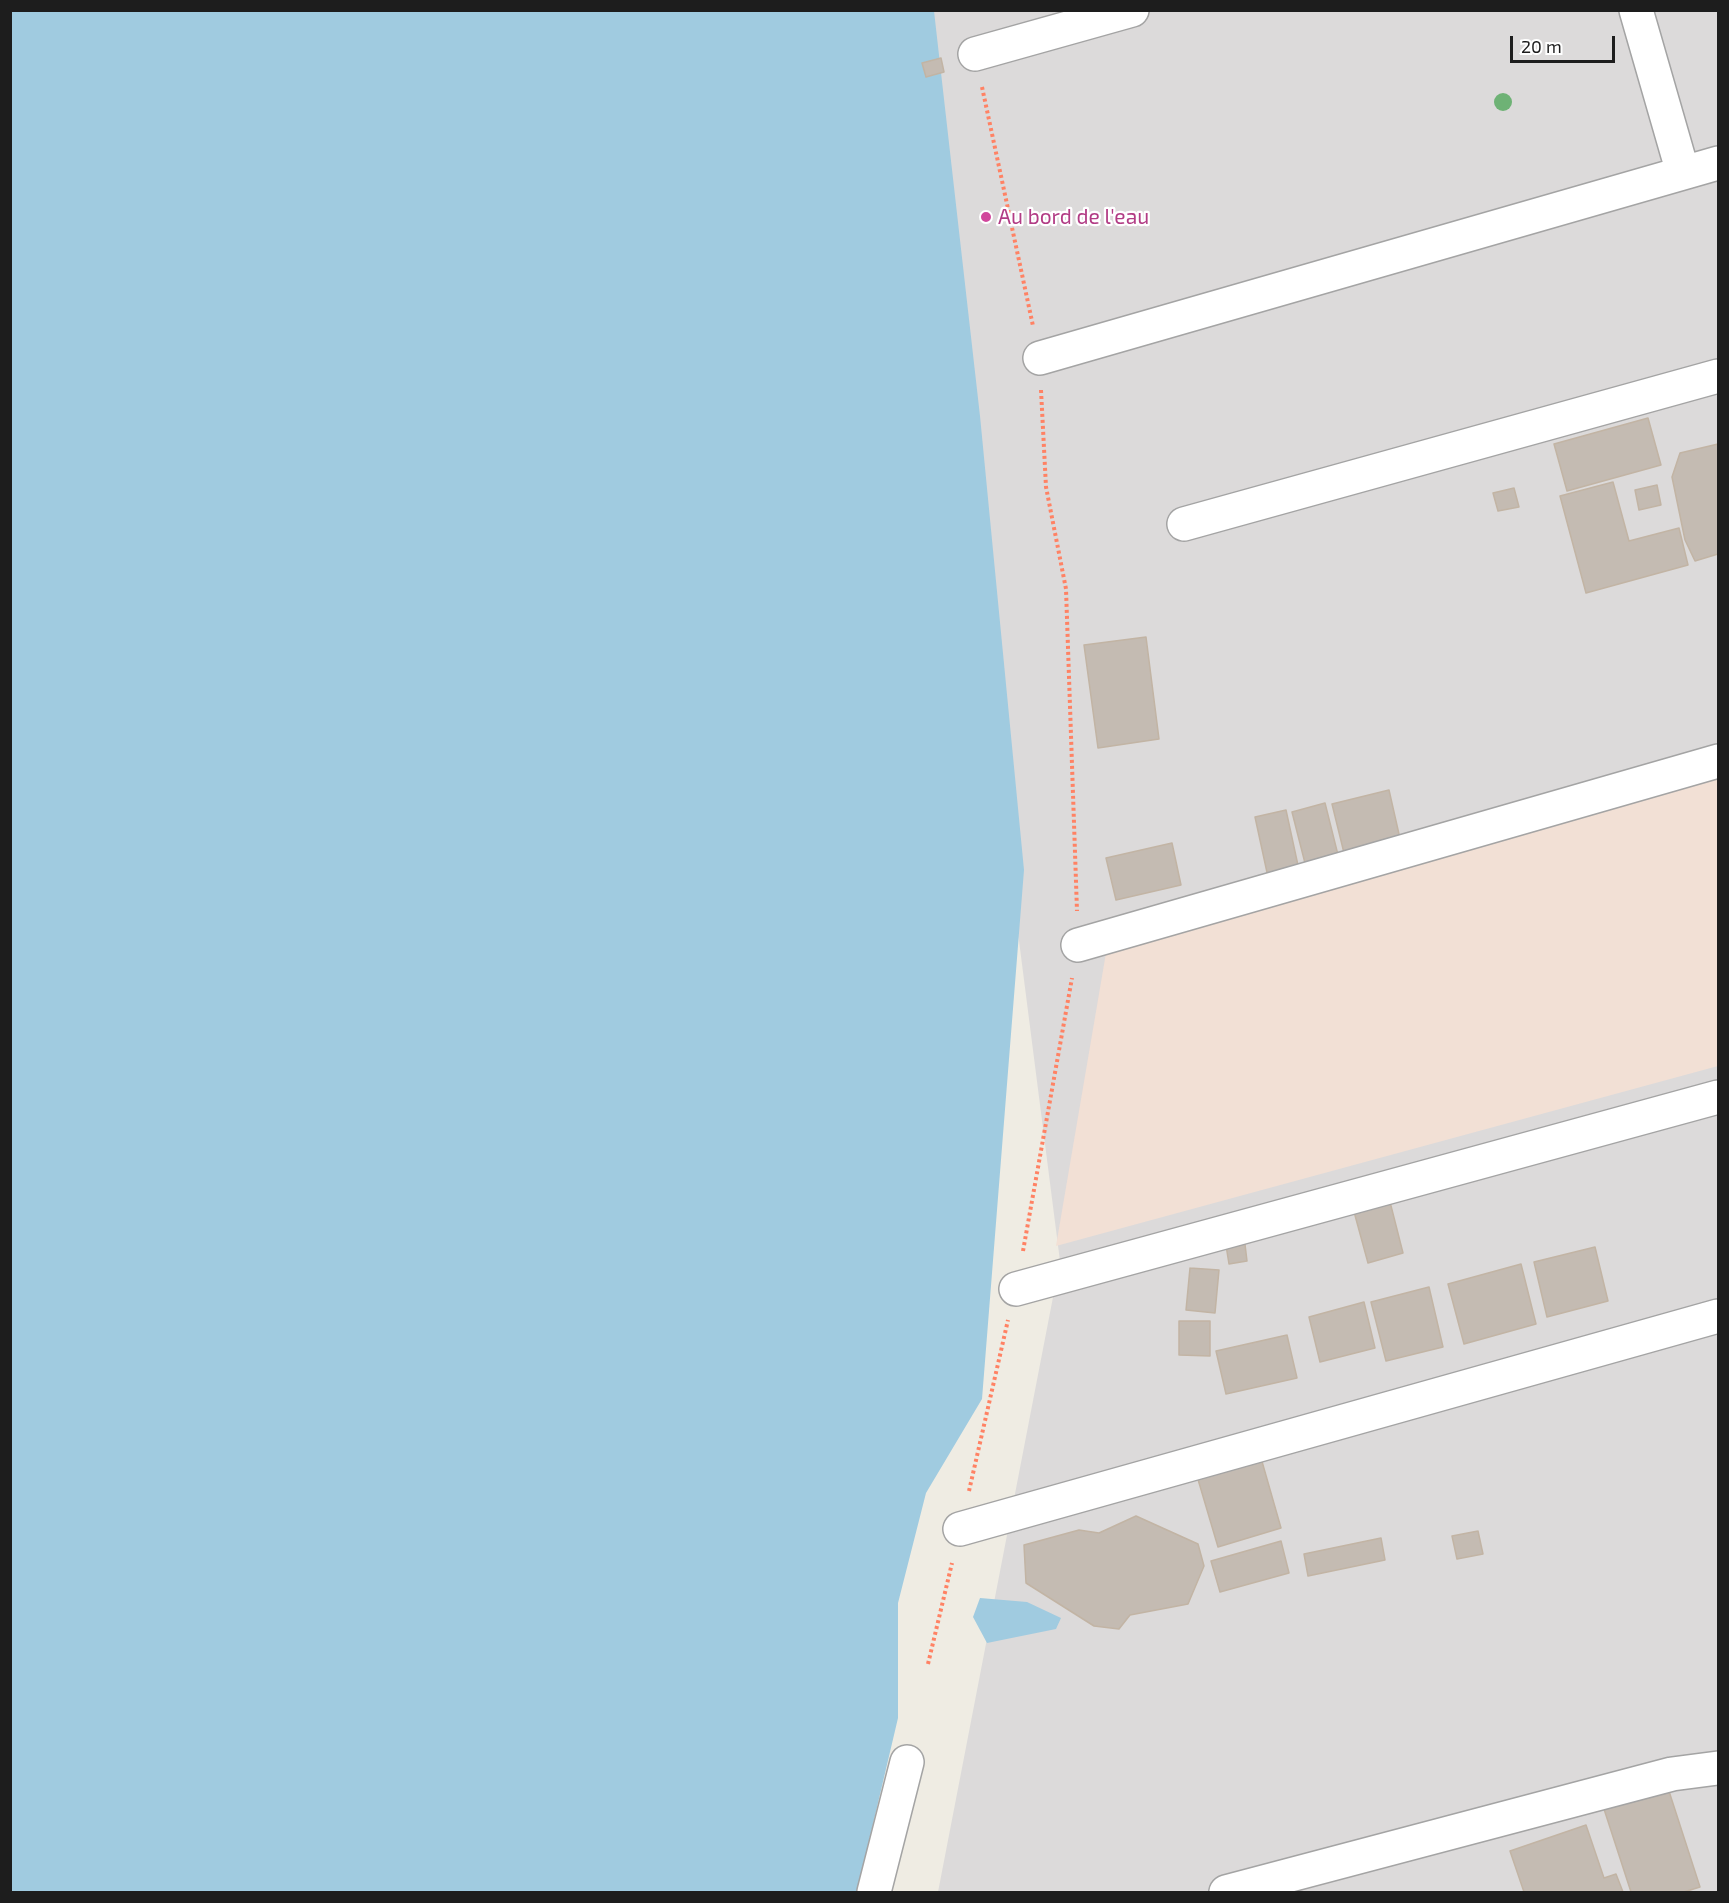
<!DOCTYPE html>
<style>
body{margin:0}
#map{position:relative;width:1729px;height:1903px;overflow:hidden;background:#efece3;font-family:"Exo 2",sans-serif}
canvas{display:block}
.frame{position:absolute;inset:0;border:12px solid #1d1d1d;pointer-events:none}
.scale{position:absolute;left:1510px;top:36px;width:105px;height:27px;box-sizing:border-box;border:3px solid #1d1d1d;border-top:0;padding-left:8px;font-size:18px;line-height:21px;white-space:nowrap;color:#1d1d1d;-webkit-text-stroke:4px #fff;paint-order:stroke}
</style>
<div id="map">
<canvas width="1729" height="1903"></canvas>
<div class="frame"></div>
<div class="scale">20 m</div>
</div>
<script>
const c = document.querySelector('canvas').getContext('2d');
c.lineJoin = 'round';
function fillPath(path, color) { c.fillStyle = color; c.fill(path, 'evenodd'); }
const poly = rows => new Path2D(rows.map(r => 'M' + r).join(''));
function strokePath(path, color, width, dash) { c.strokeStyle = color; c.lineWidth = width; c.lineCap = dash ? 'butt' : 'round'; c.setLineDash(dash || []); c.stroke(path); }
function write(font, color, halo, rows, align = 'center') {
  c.font = font + ' "Exo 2",sans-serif'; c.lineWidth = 4.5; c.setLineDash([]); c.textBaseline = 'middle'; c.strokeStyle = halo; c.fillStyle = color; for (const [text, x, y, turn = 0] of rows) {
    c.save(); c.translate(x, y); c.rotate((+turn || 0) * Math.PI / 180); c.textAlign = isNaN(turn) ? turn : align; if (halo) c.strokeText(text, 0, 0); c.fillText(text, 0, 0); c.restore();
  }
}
fillPath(poly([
 [900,11,1718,11,1718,1892,938,1892,1060,1261]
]), '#dcdada');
fillPath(poly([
 [1718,772,1718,1066,1056,1246,1107,947]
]), '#f2e0d5');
fillPath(poly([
 [11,11,934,11,980,416,1024,870,982,1399,926,1493,898,1603,898,1718,857,1892,11,1892],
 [980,1598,1027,1602,1061,1618,1056,1629,987,1643,973,1617]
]), '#a0cbe0');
const building = poly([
 [941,58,944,72,926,77,922,63,941,58],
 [1648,418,1661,465,1567,491,1554,444,1648,418],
 [1718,444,1718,554,1695,561,1685,540,1672,477,1680,453,1718,444],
 [1613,482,1629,541,1679,528,1688,565,1586,593,1560,496,1613,482],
 [1657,485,1661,505,1639,510,1635,490,1657,485],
 [1514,488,1519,507,1498,511,1493,493,1514,488],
 [1146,637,1159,739,1098,748,1084,645,1146,637],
 [1389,790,1401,843,1345,857,1332,804,1389,790],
 [1325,803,1339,859,1306,867,1292,812,1325,803],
 [1286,810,1299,870,1268,877,1255,817,1286,810],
 [1172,843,1181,885,1116,900,1106,858,1172,843],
 [1389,1198,1403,1253,1368,1263,1353,1208,1389,1198],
 [1244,1236,1247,1261,1229,1264,1225,1239,1244,1236],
 [1595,1247,1608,1301,1547,1317,1534,1262,1595,1247],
 [1521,1264,1536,1324,1464,1344,1448,1284,1521,1264],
 [1190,1268,1219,1270,1215,1313,1186,1310,1190,1268],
 [1429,1287,1443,1347,1386,1361,1371,1302,1429,1287],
 [1364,1302,1375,1348,1320,1362,1309,1317,1364,1302],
 [1179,1321,1210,1321,1210,1356,1179,1355,1179,1321],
 [1287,1335,1297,1378,1226,1394,1216,1351,1287,1335],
 [1261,1458,1281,1528,1218,1547,1197,1476,1261,1458],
 [1136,1516,1198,1544,1204,1566,1188,1604,1130,1615,1119,1629,1094,1626,1026,1583,1024,1545,1079,1530,1099,1533,1136,1516],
 [1478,1531,1483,1554,1457,1559,1452,1536,1478,1531],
 [1381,1538,1385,1560,1308,1576,1304,1554,1381,1538],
 [1281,1541,1289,1573,1220,1592,1211,1561,1281,1541],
 [1667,1785,1700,1887,1684,1892,1631,1892,1603,1806,1667,1785],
 [1586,1825,1604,1878,1616,1874,1623,1892,1524,1892,1510,1851,1586,1825]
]);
fillPath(building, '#c4bbb2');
strokePath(building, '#c2b4a4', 1.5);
const minor = poly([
 [1636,10,1683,173],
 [975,54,1132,10],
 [1040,358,1718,163],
 [1184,524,1718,376],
 [1078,945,1718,761],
 [1016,1289,1718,1097],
 [960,1529,1718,1316],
 [874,1892,907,1762],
 [1226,1892,1672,1774,1718,1768]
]);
strokePath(minor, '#a4a4a4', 36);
strokePath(poly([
 [982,87,1033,326],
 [1041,390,1046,487,1066,589,1077,911],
 [1023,1251,1072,978],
 [969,1491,1008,1320],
 [928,1664,952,1563]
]), '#ff8264', 4, [3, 3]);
strokePath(minor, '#fff', 33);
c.fillStyle = '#6eb275';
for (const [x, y] of [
 [1503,102]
]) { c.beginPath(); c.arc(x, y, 9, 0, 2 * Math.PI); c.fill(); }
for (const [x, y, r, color] of [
 [986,217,6,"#d1479c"]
]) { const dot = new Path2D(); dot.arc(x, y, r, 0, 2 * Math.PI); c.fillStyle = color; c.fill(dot); strokePath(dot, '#fff', 2); }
write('21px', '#b23c85', '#fff', [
 ["Au bord de l'eau",998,217]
], 'left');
</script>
